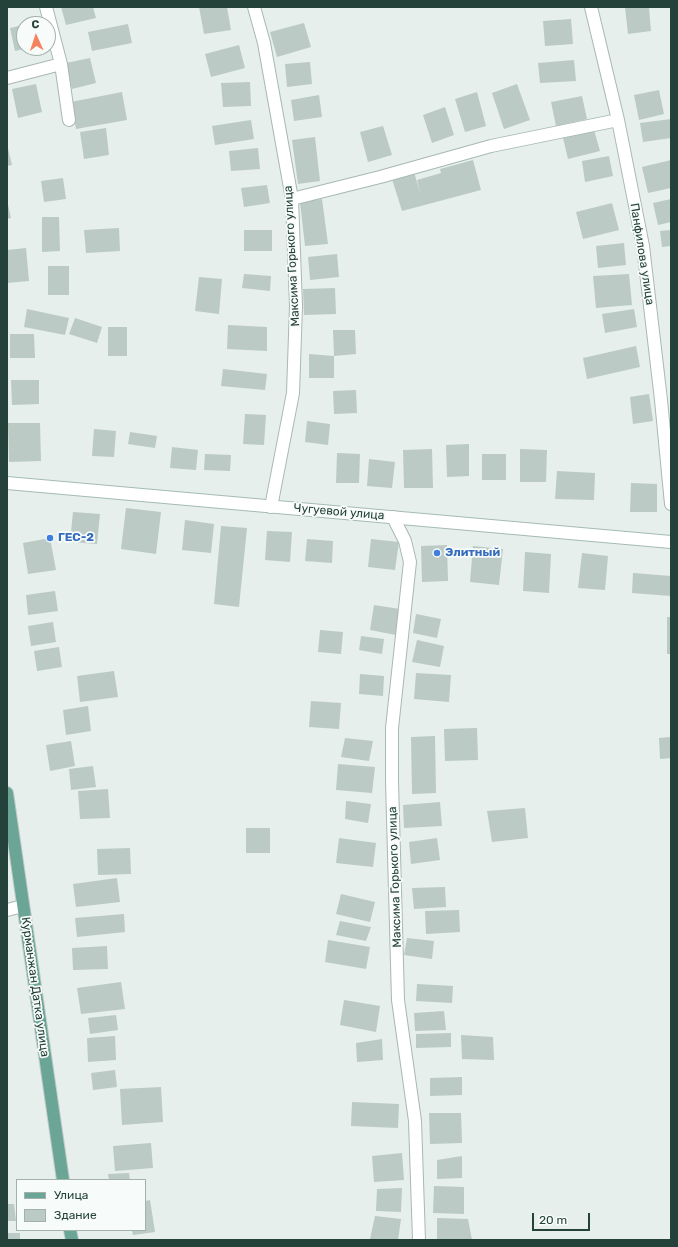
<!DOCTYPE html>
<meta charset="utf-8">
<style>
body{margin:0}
#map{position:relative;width:678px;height:1247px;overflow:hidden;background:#e6efeb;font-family:Rubik,sans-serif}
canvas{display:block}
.frame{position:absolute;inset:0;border:8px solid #24423a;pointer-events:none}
.legend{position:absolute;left:16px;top:1179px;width:130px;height:52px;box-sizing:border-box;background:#f7fbf9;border:1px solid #a3b1ad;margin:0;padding:5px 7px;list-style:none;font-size:12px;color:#24423a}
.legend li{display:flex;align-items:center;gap:8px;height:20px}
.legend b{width:20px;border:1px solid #a3b1ad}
.north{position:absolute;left:16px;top:16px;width:40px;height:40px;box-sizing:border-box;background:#f7fbf9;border:1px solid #a3b1ad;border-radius:50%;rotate:357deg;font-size:11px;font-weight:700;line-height:16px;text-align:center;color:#24423a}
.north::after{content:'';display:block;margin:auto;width:14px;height:18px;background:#f4845f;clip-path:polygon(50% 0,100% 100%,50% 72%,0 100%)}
.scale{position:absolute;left:532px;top:1213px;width:58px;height:18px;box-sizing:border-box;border:2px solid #24423a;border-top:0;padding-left:5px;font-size:12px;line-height:14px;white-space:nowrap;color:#24423a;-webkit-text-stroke:3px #f7fbf9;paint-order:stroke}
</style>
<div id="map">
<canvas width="678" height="1247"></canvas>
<div class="frame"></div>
<ul class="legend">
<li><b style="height:5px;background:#6aa596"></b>Улица</li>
<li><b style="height:11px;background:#bbcac4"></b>Здание</li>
</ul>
<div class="north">С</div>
<div class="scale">20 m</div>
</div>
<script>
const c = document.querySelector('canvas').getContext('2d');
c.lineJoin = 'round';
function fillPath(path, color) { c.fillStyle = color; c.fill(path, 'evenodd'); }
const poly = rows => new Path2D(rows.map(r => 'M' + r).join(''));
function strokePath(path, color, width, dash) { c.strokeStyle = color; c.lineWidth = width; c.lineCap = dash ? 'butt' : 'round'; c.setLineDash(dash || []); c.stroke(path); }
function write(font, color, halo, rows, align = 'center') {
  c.font = font + ' Rubik,sans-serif'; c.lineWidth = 3.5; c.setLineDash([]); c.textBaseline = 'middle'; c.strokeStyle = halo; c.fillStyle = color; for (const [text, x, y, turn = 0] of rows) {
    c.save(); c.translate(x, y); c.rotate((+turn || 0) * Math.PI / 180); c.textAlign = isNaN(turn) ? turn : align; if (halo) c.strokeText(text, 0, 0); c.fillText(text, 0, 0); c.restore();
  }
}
fillPath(poly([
 [61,7,93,7,96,18,66,25],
 [199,7,227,7,231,30,204,34],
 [625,7,649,7,651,31,628,34],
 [571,19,573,44,545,46,543,21],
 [304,23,311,47,277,57,270,32],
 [128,24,132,43,92,51,88,32],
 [24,25,24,49,15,51,10,28],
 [239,45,245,68,211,77,205,54],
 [90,58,96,83,72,89,66,63],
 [574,60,576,81,540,83,538,63],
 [310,62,312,84,287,87,285,64],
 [250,82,251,106,223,107,221,83],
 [36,84,42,112,18,118,12,89],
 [517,84,530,120,504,129,492,93],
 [659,90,664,114,639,120,634,95],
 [122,92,127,120,76,129,71,102],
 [477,92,486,126,465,132,455,99],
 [319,95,322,117,294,121,291,100],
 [582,96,587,119,556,126,551,102],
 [445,107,454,135,432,143,423,115],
 [671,119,671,138,643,142,640,123],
 [251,120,254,139,215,145,212,126],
 [383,126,392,155,368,162,360,132],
 [106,128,109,155,84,159,80,132],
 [594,130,600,151,568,159,563,138],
 [315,137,320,181,298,184,292,140],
 [7,144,12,165,7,166],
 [258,148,260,169,231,171,229,151],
 [609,156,613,176,585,182,582,161],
 [473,160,481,190,402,211,392,179,414,172,421,196,417,180,441,173,440,169],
 [671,160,671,188,648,193,642,167],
 [63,178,66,199,44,202,41,181],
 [267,185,270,203,244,207,241,188],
 [322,199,328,244,305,246,300,202],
 [671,199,671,222,658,225,653,203],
 [7,200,11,218,7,219],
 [612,203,619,230,583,239,576,212],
 [42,217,59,217,60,251,42,252],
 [119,228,120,251,86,253,84,230],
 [244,230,272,230,272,251,244,251],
 [671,230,671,246,662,247,660,231],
 [624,243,626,265,598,268,596,246],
 [26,248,29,281,7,283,7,250],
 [337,254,339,277,310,280,308,257],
 [48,266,69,266,69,295,48,295],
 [244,274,271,276,270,291,242,288],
 [629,274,632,305,596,308,593,276],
 [199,277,222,279,219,314,195,311],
 [335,288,336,314,304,315,303,289],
 [27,309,69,318,65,335,24,327],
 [634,309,637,327,605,333,602,314],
 [75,318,102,327,97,343,69,334],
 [228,325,267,327,267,351,227,349],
 [108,327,127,327,127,356,108,356],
 [333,330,355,330,356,354,334,356],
 [10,334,34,334,35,358,10,358],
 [636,346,640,367,587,379,583,358],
 [309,354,334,356,334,378,309,378],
 [223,369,267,374,265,390,221,386],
 [11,380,39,380,39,404,12,405],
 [356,390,357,413,334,414,333,391],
 [649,394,653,421,633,424,630,397],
 [245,414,266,415,264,445,243,444],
 [307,421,330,424,328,445,305,442],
 [8,423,40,423,41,461,9,462],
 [94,429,116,431,114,457,92,456],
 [130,432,157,436,155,448,128,444],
 [469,444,469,476,447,477,446,445],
 [172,447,198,450,196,470,170,468],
 [432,449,433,488,404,488,403,450],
 [520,449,547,450,546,482,520,482],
 [337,453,360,454,359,483,336,483],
 [205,454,231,455,230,471,204,470],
 [482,454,506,454,506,480,482,480],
 [369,459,395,462,392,488,367,486],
 [557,471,595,473,594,500,555,499],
 [631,483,657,484,657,512,630,512],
 [126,508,161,512,156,554,121,549],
 [73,512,100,514,97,544,70,542],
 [185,520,214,524,211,553,182,550],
 [221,526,247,528,239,607,214,604],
 [267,531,292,532,290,562,265,560],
 [50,538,56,570,28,574,23,543],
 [307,539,333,541,332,563,305,561],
 [371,539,399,542,395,570,368,567],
 [447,545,448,581,422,582,421,546],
 [473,546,503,549,499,585,470,582],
 [525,552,551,554,549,593,523,591],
 [582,553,608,556,605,590,578,588],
 [633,573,671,576,671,596,632,593],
 [55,591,58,611,28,615,26,595],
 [374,605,400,609,396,635,370,630],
 [416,614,441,619,437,638,413,633],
 [667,617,671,617,671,654,667,654],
 [53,622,56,642,31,646,28,626],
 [320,630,343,632,341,654,318,652],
 [361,636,384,639,382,654,359,650],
 [417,640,444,646,440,667,412,662],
 [59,647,62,667,37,671,34,651],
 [114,671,118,697,80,702,77,676],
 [416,673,451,675,449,702,414,699],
 [360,674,384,676,383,696,359,694],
 [311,701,341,703,339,729,309,727],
 [88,706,91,731,66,735,63,710],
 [477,728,478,760,445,761,444,729],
 [435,736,436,793,412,794,411,737],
 [671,737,671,758,660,759,659,738],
 [345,738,373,741,369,761,341,757],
 [71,741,75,766,50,771,46,745],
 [338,764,375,767,372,793,336,790],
 [93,766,96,787,71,790,69,769],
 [108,789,110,818,80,819,78,791],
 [346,801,371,804,368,823,345,819],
 [440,802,442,826,404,828,403,805],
 [525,808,528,838,492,842,487,811],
 [246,828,270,828,270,853,246,853],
 [339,838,376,843,373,867,336,863],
 [437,838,440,860,411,864,409,842],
 [130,848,131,874,98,875,97,849],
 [117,878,120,902,76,907,73,884],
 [445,887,446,907,414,909,412,888],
 [341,894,375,902,370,922,336,914],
 [459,910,460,932,426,934,425,911],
 [124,914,125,932,77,937,75,918],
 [340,921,371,927,366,941,336,935],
 [407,938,434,941,432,959,404,955],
 [328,940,370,947,366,969,325,962],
 [107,946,108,969,73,970,72,948],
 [121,982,125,1009,81,1014,77,988],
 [417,984,453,986,452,1003,416,1001],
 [344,1000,380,1006,376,1032,340,1025],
 [444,1011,446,1030,415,1031,414,1013],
 [116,1015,118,1030,90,1034,88,1018],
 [451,1033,451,1047,416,1048,416,1034],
 [461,1035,493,1037,494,1060,462,1059],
 [115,1036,116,1060,88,1062,87,1038],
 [382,1039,383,1060,357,1062,356,1043],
 [115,1070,117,1087,93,1090,91,1073],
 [462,1077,462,1095,430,1096,430,1078],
 [161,1087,163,1122,122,1125,120,1089],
 [352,1102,399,1104,398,1128,351,1126],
 [429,1113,461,1113,462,1143,430,1144],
 [151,1143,153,1168,115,1171,113,1146],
 [402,1153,404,1180,374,1182,372,1156],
 [462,1156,462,1178,437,1179,437,1160],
 [129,1173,130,1180,109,1180,108,1174],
 [434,1186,464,1187,464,1214,433,1213],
 [402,1188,401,1212,376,1211,377,1189],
 [150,1200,155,1232,133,1235,132,1230,145,1230,145,1201],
 [7,1204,14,1204,16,1221,7,1221],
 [375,1216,401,1219,398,1240,370,1239],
 [437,1218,468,1219,472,1240,437,1240],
 [7,1233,20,1233,20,1240,7,1240]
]), '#bbcac4');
const street = poly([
 [46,7,61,64,69,120],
 [254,7,264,43,292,199,296,306,293,393,271,507],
 [591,7,618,120,643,246,661,400,671,504],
 [7,78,61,64],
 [292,199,380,177,491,146,618,120],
 [393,517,405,541,410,562,392,728,392,781,398,1000,415,1121,419,1240],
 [7,910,23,906]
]);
const secondary = poly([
 [7,483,671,542]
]);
const primary = poly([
 [7,793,63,1180],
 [70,1230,72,1240]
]);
strokePath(street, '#a8b8b2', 14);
strokePath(secondary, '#a4bbb3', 14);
strokePath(primary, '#c2cac8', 14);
strokePath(street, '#fff', 12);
strokePath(secondary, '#fff', 12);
strokePath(primary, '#6aa596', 12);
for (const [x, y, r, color] of [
 [50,538,4,"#3f7fe0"],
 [437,553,4,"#3f7fe0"]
]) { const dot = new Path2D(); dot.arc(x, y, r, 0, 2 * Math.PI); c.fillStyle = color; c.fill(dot); strokePath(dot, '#f7fbf9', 1.5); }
write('12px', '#24423a', '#f7fbf9', [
 ["Панфилова улица",642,254,81],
 ["Максима Горького улица",292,256,-93],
 ["Чугуевой улица",339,512,5],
 ["Максима Горького улица",395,877,-92],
 ["Курманжан Датка улица",35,987,82]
]);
write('bold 12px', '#366cbe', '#f7fbf9', [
 ["ГЕС-2",58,538],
 ["Элитный",445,553]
], 'left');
</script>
